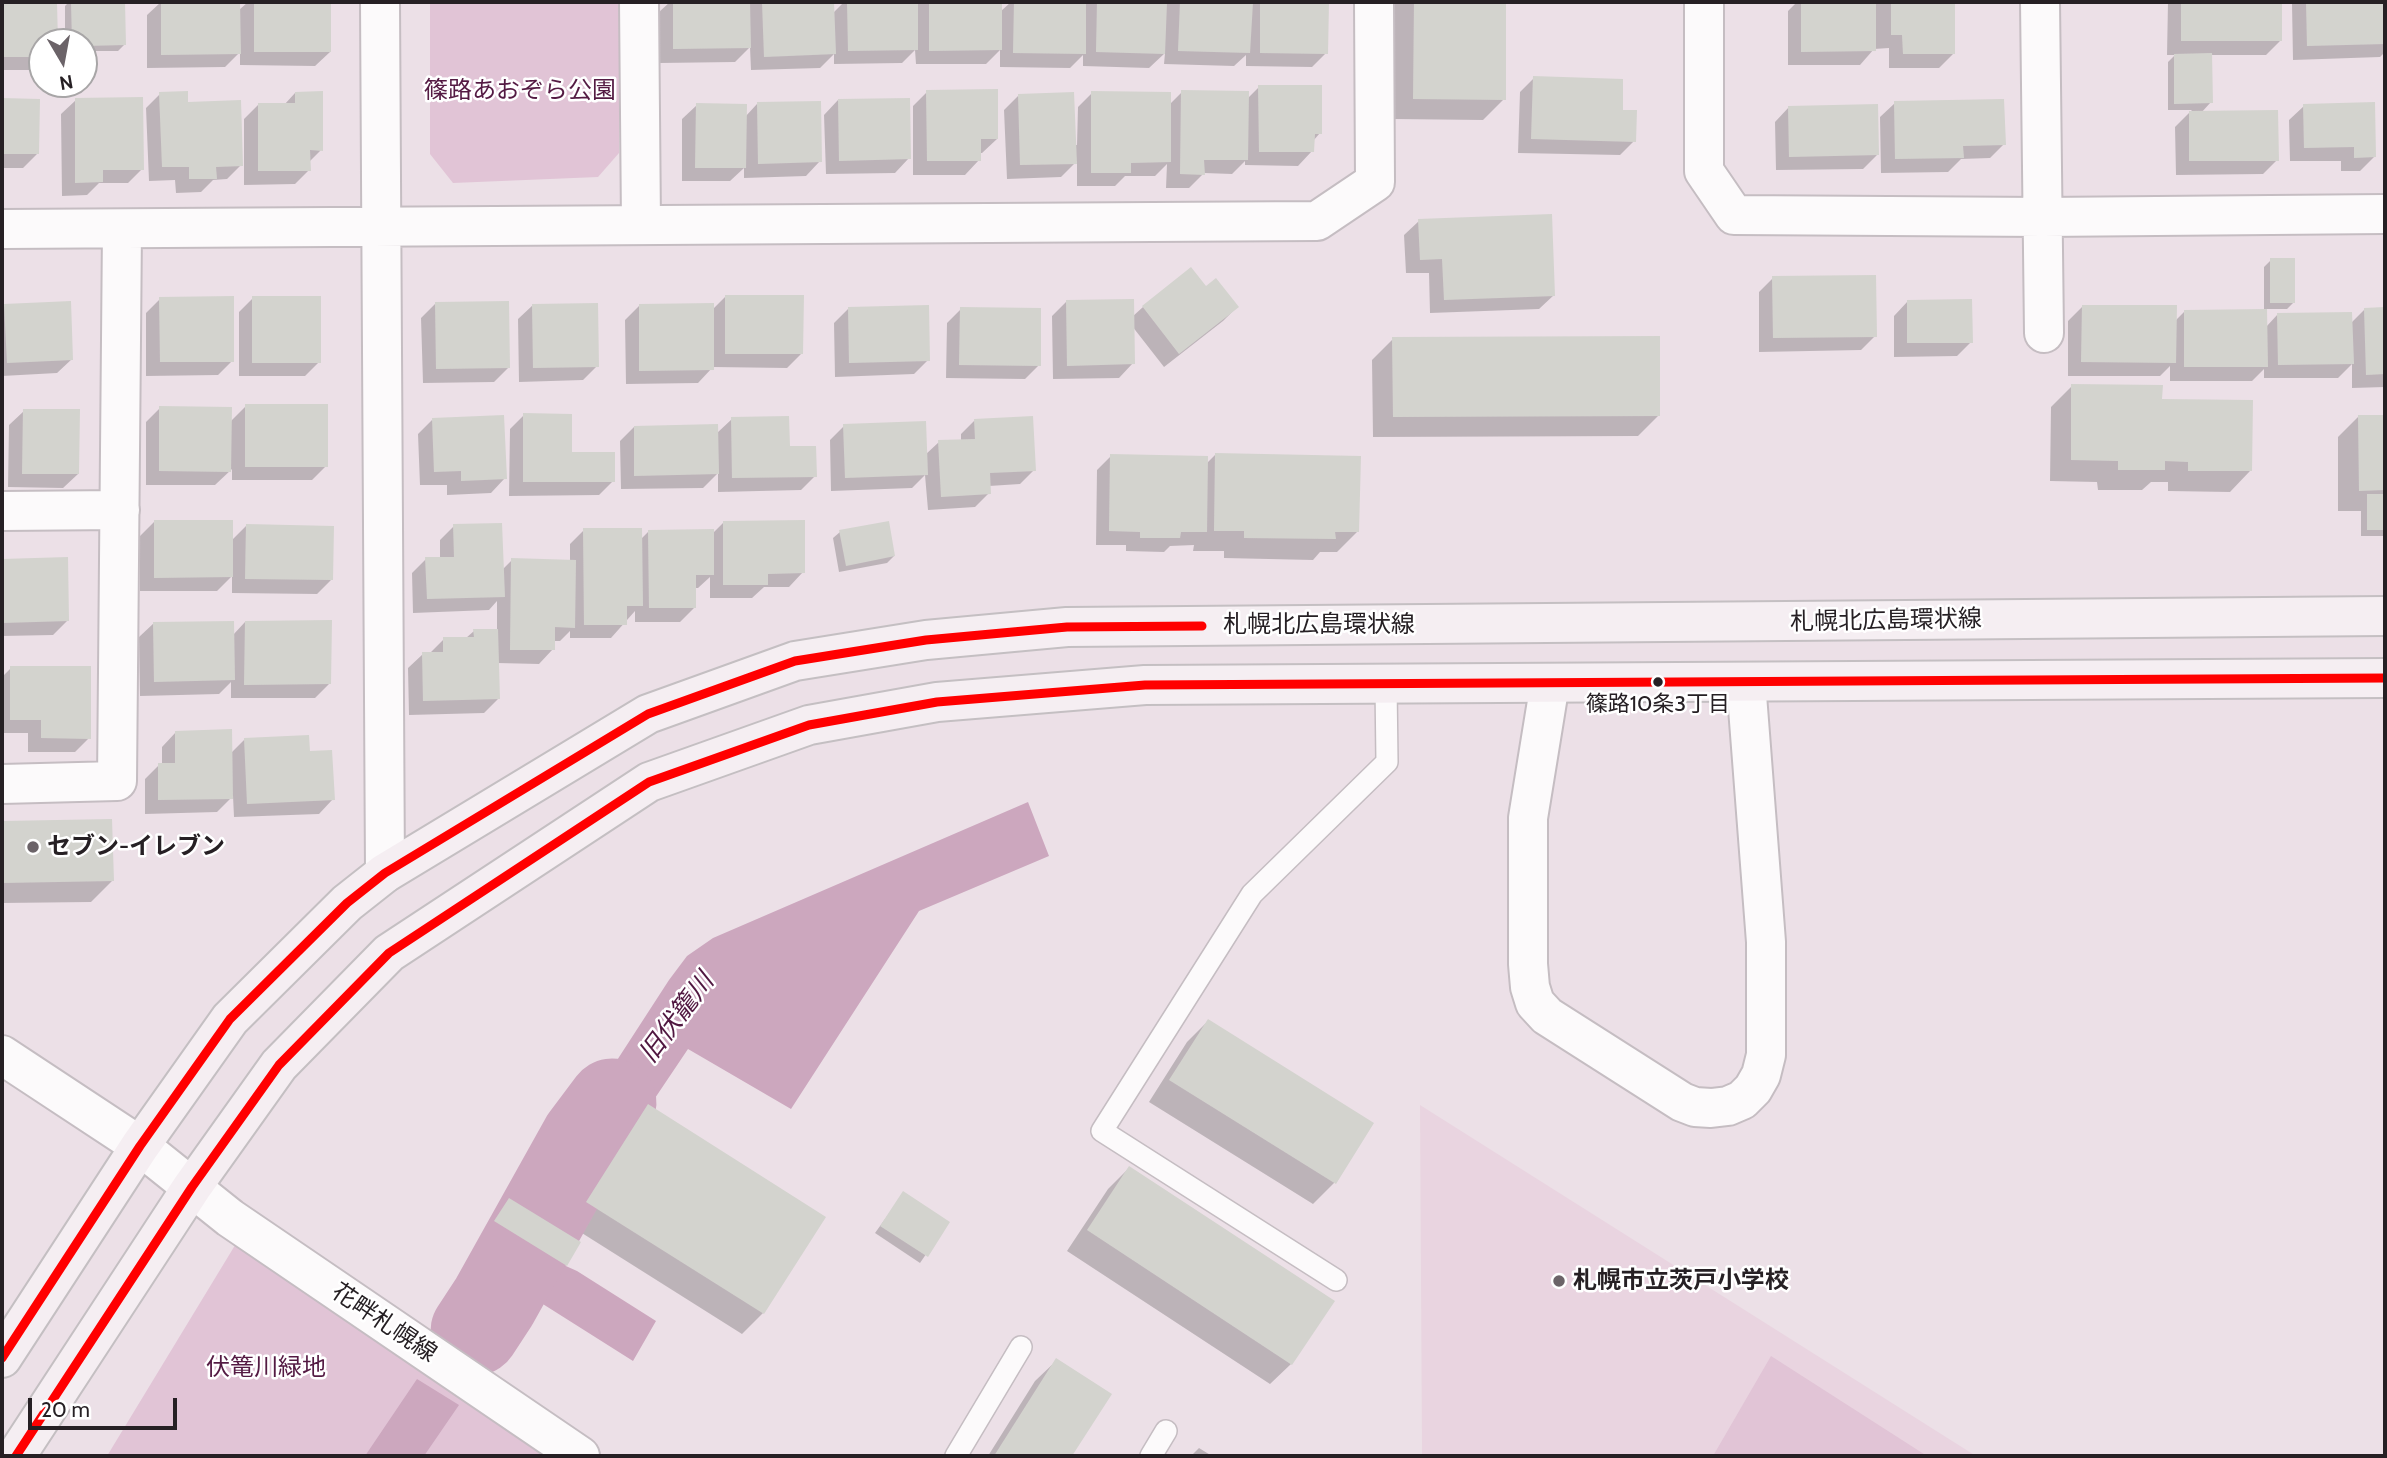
<!DOCTYPE html>
<meta charset="utf-8">
<style>
body{margin:0}
#map{position:relative;width:2387px;height:1458px;overflow:hidden;background:#ece0e7;font-family:Cabin,sans-serif}
canvas{display:block}
.frame{position:absolute;inset:0;border:4px solid #262024;pointer-events:none}
.north{position:absolute;left:28px;top:28px;width:70px;height:70px;box-sizing:border-box;background:#fff;border:2px solid #a8a6a7;border-radius:50%;rotate:170deg;font-size:19px;font-weight:700;line-height:28px;text-align:center;color:#262024}
.north::after{content:'';display:block;margin:auto;width:24px;height:32px;background:#6b6368;clip-path:polygon(50% 0,100% 100%,50% 72%,0 100%)}
.scale{position:absolute;left:28px;top:1398px;width:149px;height:32px;box-sizing:border-box;border:4px solid #262024;border-top:0;padding-left:9px;font-size:21px;line-height:24px;white-space:nowrap;color:#262024;-webkit-text-stroke:5px #fff;paint-order:stroke}
</style>
<div id="map">
<canvas width="2387" height="1458"></canvas>
<div class="frame"></div>
<div class="north">N</div>
<div class="scale">20 m</div>
</div>
<script>
const c = document.querySelector('canvas').getContext('2d');
c.lineJoin = 'round';
function fillPath(path, color) { c.fillStyle = color; c.fill(path, 'evenodd'); }
const poly = rows => new Path2D(rows.map(r => 'M' + r).join(''));
function strokePath(path, color, width, dash) { c.strokeStyle = color; c.lineWidth = width; c.lineCap = dash ? 'butt' : 'round'; c.setLineDash(dash || []); c.stroke(path); }
function write(font, color, halo, rows, align = 'center') {
  c.font = font + ' Cabin,"Noto Sans JP",sans-serif'; c.lineWidth = 5; c.setLineDash([]); c.textBaseline = 'middle'; c.strokeStyle = halo; c.fillStyle = color; for (const [text, x, y, turn = 0] of rows) {
    c.save(); c.translate(x, y); c.rotate((+turn || 0) * Math.PI / 180); c.textAlign = isNaN(turn) ? turn : align; if (halo) c.strokeText(text, 0, 0); c.fillText(text, 0, 0); c.restore();
  }
}
fillPath(poly([
 [1420,1105,1976,1456,1422,1456]
]), '#e9d4e0');
fillPath(poly([
 [430,2,619,2,619,153,598,177,453,183,430,154],
 [237,1242,561,1456,107,1456],
 [1771,1356,1927,1456,1713,1456]
]), '#e1c4d6');
fillPath(poly([
 [1028,802,1049,856,919,911,791,1109,688,1049,573,1220,529,1196,669,980,687,956,713,938],
 [503,1238,577,1271,656,1321,633,1361,527,1294,511,1322,470,1296],
 [417,1379,459,1405,424,1456,365,1456]
]), '#cca7be');
fillPath(poly([
 [69,2,124,2,125,44,118,51,84,51,84,42,65,42,65,6],
 [161,2,239,2,239,10,248,2,330,2,330,52,315,66,240,65,240,52,225,67,147,68,147,15],
 [670,2,749,2,749,4,751,2,833,2,833,13,844,2,916,2,916,4,919,2,1000,2,1000,12,1011,2,1165,2,1165,5,1169,2,1327,2,1326,53,1312,67,1246,66,1246,55,1234,66,1164,64,1165,53,1149,68,1083,66,1083,55,1070,68,1000,67,1000,50,986,64,916,64,915,50,902,63,834,64,834,54,820,68,751,70,750,47,735,62,660,63,659,12],
 [1393,2,1504,2,1504,99,1483,120,1393,119],
 [1797,2,1875,2,1875,4,1877,2,1953,2,1953,54,1939,68,1889,68,1889,48,1874,49,1860,65,1788,65,1788,11],
 [2168,2,2280,2,2280,41,2266,55,2211,55,2211,102,2201,113,2277,160,2263,174,2176,175,2175,127,2192,110,2168,110,2168,62,2175,55,2167,55],
 [2294,2,2385,2,2385,52,2380,57,2293,60,2292,4],
 [2,5,56,5,56,42,42,42,42,70,2,70],
 [1534,78,1621,112,1634,141,1620,155,1518,153,1520,92],
 [1259,87,1320,133,1313,141,1312,151,1298,166,1245,165,1245,161,1232,174,1204,173,1189,188,1166,188,1167,164,1155,176,1125,176,1115,186,1077,186,1077,161,1061,177,1007,179,1004,110,1018,96,1074,145,1077,145,1078,107,1092,93,1170,104,1182,92,1247,99],
 [927,92,997,139,982,153,979,153,979,160,965,175,913,175,913,106],
 [295,93,321,150,309,162,309,170,295,184,244,185,244,119,258,105,284,105],
 [160,94,187,104,241,165,227,179,213,180,201,192,176,193,175,180,149,181,146,108],
 [2,100,38,100,37,154,23,168,2,168],
 [76,100,142,169,128,183,99,183,87,195,62,196,61,114],
 [838,100,909,158,895,173,826,174,824,115],
 [1895,103,2004,144,1990,158,1961,159,1948,172,1881,173,1880,117],
 [757,104,820,161,806,176,744,178,744,168,730,181,682,181,682,119,697,105,745,117],
 [2304,106,2375,156,2360,171,2341,171,2341,161,2290,161,2289,120],
 [1789,107,1877,155,1863,169,1776,170,1775,122],
 [1419,221,1554,295,1539,309,1430,313,1429,273,1406,273,1404,235],
 [2271,260,2294,302,2287,309,2266,309,2266,327,2278,314,2351,323,2365,309,2385,308,2385,387,2352,388,2352,364,2338,378,2264,378,2264,369,2252,381,2170,381,2170,366,2160,376,2068,376,2068,321,2082,307,2175,321,2184,312,2264,311,2264,267],
 [1773,278,1875,336,1861,350,1759,352,1759,292],
 [726,296,801,354,787,368,713,367,698,383,626,384,625,320,639,306,712,310],
 [253,298,319,362,305,376,239,376,239,312],
 [160,299,232,361,218,375,146,376,146,313],
 [1908,301,1971,342,1957,356,1894,357,1894,316],
 [1066,302,1132,317,1143,307,1237,307,1223,321,1164,367,1132,326,1133,363,1119,378,1053,379,1052,316],
 [435,304,509,367,494,382,423,383,421,318],
 [533,305,597,366,583,380,519,382,518,319],
 [5,306,72,359,57,373,2,376,2,309],
 [848,309,928,360,914,374,835,377,834,323],
 [961,309,1039,365,1025,379,946,378,947,323],
 [1393,339,1659,415,1638,436,1373,437,1372,360],
 [2072,386,2160,400,2250,471,2230,492,2168,491,2168,482,2151,482,2142,490,2098,490,2097,482,2050,481,2051,407],
 [246,406,326,466,312,480,232,480,232,469,215,485,146,485,146,422,160,408,230,422],
 [24,411,78,474,63,488,8,487,9,425],
 [524,415,570,454,613,481,599,495,509,496,510,429],
 [2359,416,2385,416,2385,536,2361,536,2361,511,2338,511,2338,437],
 [732,419,788,448,815,476,801,490,718,492,718,473,703,488,621,489,620,441,634,427,717,433],
 [432,420,505,478,491,493,447,495,447,485,420,485,418,434],
 [975,420,1034,470,1020,484,989,486,989,493,975,507,928,510,925,475,912,488,831,491,830,440,844,426,925,455,939,442,961,441,961,434],
 [1215,455,1358,531,1337,552,1320,552,1313,560,1224,558,1224,551,1193,551,1194,545,1170,546,1164,552,1126,551,1126,545,1096,545,1097,470,1111,456,1206,464],
 [154,522,231,541,246,526,331,580,317,594,232,593,232,576,217,591,140,591,140,536],
 [723,523,803,572,789,587,764,587,752,598,710,598,710,577,698,588,694,588,694,608,680,622,635,622,635,611,611,638,570,638,570,631,560,641,553,641,553,649,539,664,497,663,498,699,484,713,409,715,408,668,423,654,430,653,444,639,466,638,474,631,497,631,497,601,489,610,413,613,412,573,426,559,440,559,440,540,454,526,502,570,512,560,570,561,570,544,584,530,641,539,648,532,712,534],
 [840,532,894,556,887,563,839,572,833,538],
 [66,559,68,620,53,635,2,636,2,561],
 [245,622,329,684,315,698,231,698,231,682,219,694,140,696,139,637,154,623,233,635],
 [11,668,89,738,75,752,28,752,28,733,2,733,2,677],
 [176,732,230,754,245,739,308,752,333,799,319,814,234,817,233,796,217,812,145,814,145,779,159,765,162,765,162,747],
 [111,821,112,881,91,902,2,903,2,822],
 [1208,1021,1372,1123,1334,1183,1313,1204,1149,1102,1187,1042],
 [649,1106,763,1313,742,1334,566,1223,628,1127],
 [1129,1168,1291,1364,1270,1384,1067,1251,1108,1189],
 [903,1194,948,1222,920,1263,875,1233],
 [509,1200,566,1265,559,1271,489,1229],
 [1056,1361,1110,1394,1070,1456,988,1456,1035,1381],
 [1199,1448,1212,1456,1191,1456]
]), '#0003');
strokePath(poly([
 [475,1331,494,1302,585,1139,612,1103]
]), '#cca7be', 89);
fillPath(poly([
 [71,2,125,2,126,45,84,46,84,42,72,42],
 [161,2,240,2,241,54,161,55],
 [254,2,331,2,331,52,254,52],
 [673,2,750,2,751,48,673,49],
 [762,2,834,2,836,54,764,57],
 [847,2,918,2,918,50,848,51],
 [929,2,1002,2,1002,50,929,51],
 [1014,2,1086,2,1086,54,1013,53],
 [1097,2,1167,2,1165,54,1096,52],
 [1180,2,1253,2,1250,53,1178,51],
 [1260,2,1329,2,1328,54,1260,53],
 [1414,2,1506,2,1506,100,1413,99],
 [1801,2,1876,2,1876,51,1801,52],
 [1891,2,1955,2,1955,54,1903,54,1902,35,1891,35],
 [2181,2,2282,2,2282,41,2181,41],
 [2306,2,2385,2,2385,44,2307,46],
 [57,3,58,42,42,42,42,57,2,57,2,4],
 [2212,53,2213,103,2174,104,2174,54],
 [1533,76,1623,79,1623,110,1637,110,1636,142,1531,139],
 [1258,85,1322,85,1322,134,1315,134,1314,152,1259,152],
 [998,89,998,139,981,139,981,161,927,161,926,90],
 [1181,90,1249,91,1248,160,1204,160,1205,175,1180,174],
 [188,91,188,102,241,100,243,166,216,167,217,179,189,179,189,167,162,167,159,92],
 [323,91,323,151,310,150,311,171,258,171,258,103,295,103,295,92],
 [1091,91,1171,92,1171,162,1131,163,1131,173,1091,173],
 [1074,92,1077,164,1020,165,1018,94],
 [143,97,144,170,103,170,103,182,75,183,75,98],
 [2,98,40,99,39,154,2,154],
 [910,98,911,159,839,161,838,99],
 [2004,99,2006,145,1963,146,1964,158,1895,159,1894,101],
 [821,101,822,162,758,164,757,102],
 [2375,102,2376,157,2354,158,2354,147,2304,148,2303,104],
 [696,103,747,104,746,168,695,168],
 [1878,104,1879,155,1789,157,1788,106],
 [2278,110,2279,161,2189,161,2189,111],
 [1552,214,1555,296,1444,300,1442,259,1420,260,1418,219],
 [2270,258,2295,258,2295,303,2270,303],
 [1191,267,1206,286,1216,278,1239,307,1179,354,1142,306],
 [1876,275,1877,337,1773,338,1772,276],
 [725,295,804,295,803,354,725,354],
 [234,296,234,362,160,362,159,297],
 [252,296,321,296,321,363,252,363],
 [1134,299,1135,364,1067,366,1066,300],
 [1972,299,1973,343,1907,343,1907,300],
 [71,301,73,360,7,363,4,304],
 [509,301,510,368,436,369,435,302],
 [598,303,599,367,533,368,532,304],
 [714,303,714,370,639,371,639,304],
 [929,305,930,361,849,363,848,307],
 [2082,305,2177,305,2176,363,2081,362],
 [960,307,1041,308,1041,366,959,365],
 [2385,307,2385,374,2366,375,2364,308],
 [2267,309,2268,367,2184,367,2184,310],
 [2352,312,2354,364,2278,365,2277,313],
 [1660,336,1660,416,1393,417,1392,337],
 [2071,384,2163,385,2162,399,2253,400,2252,471,2188,471,2188,462,2165,461,2165,470,2118,470,2118,461,2071,460],
 [245,404,328,404,328,467,245,467],
 [159,406,232,407,231,472,159,471],
 [23,409,80,409,79,474,22,474],
 [523,413,572,414,572,452,615,452,615,482,523,482],
 [504,415,507,479,461,481,461,471,434,472,432,418],
 [2358,415,2385,415,2385,490,2359,491],
 [789,416,790,446,816,446,817,477,732,478,731,417],
 [1033,416,1036,471,990,473,991,494,941,497,938,440,975,439,974,419],
 [926,421,928,475,845,478,843,424],
 [718,424,719,474,634,476,634,426],
 [1215,453,1361,456,1359,532,1335,532,1336,539,1244,538,1244,531,1214,531],
 [1110,454,1208,456,1207,532,1181,532,1180,538,1140,538,1140,532,1109,531],
 [2367,494,2385,494,2385,530,2367,530],
 [154,520,233,520,233,577,154,578],
 [805,520,805,573,768,574,768,585,723,585,723,521],
 [889,521,895,556,846,566,839,530],
 [502,523,505,597,427,599,425,557,454,557,453,524],
 [246,524,334,526,333,580,245,579],
 [583,528,642,528,643,606,627,606,627,625,584,625],
 [714,529,714,575,696,575,696,608,649,608,648,530],
 [68,557,69,621,2,623,2,559],
 [511,558,576,560,575,628,555,627,555,650,510,650],
 [332,620,331,684,244,685,245,621],
 [234,621,235,680,154,682,153,622],
 [473,629,498,629,500,699,423,701,422,652,443,652,443,637,474,637],
 [10,666,91,666,91,739,41,738,41,720,10,720],
 [232,729,233,799,158,800,158,763,175,763,175,731],
 [309,735,310,751,332,750,335,800,247,804,244,738],
 [112,819,114,881,2,883,2,821],
 [1208,1019,1374,1123,1336,1184,1169,1080],
 [648,1104,826,1217,764,1314,586,1202],
 [1129,1166,1335,1301,1292,1365,1087,1230],
 [903,1191,950,1222,928,1257,880,1226],
 [509,1198,581,1242,567,1266,494,1221],
 [1056,1358,1112,1394,1072,1456,994,1456]
]), '#d3d3ce');
const service = poly([
 [1336,1280,1102,1131,1252,894,1387,762,1386,684],
 [956,1456,1021,1347],
 [1151,1456,1166,1431]
]);
const minor = poly([
 [380,2,385,873],
 [639,2,641,224],
 [1704,2,1704,171,1734,215,2043,217,2385,214],
 [2040,2,2044,333],
 [2,229,1317,221,1375,182,1374,2],
 [2,511,120,510],
 [1550,683,1528,818,1528,964,1530,987,1535,1003,1547,1016,1682,1102,1695,1107,1711,1108,1728,1106,1742,1100,1753,1089,1761,1075,1766,1055,1766,942,1746,682],
 [2,784,117,781,122,229]
]);
const secondary = poly([
 [2,1055,140,1146,230,1218,580,1456]
]);
const primary = poly([
 [2,1358,140,1146,230,1019,347,903,385,873,648,714,795,661,926,640,1067,627,2385,616],
 [16,1456,192,1187,279,1065,389,953,649,782,809,725,937,702,1145,685,2385,678]
]);
strokePath(service, '#c5bdc2', 24);
strokePath(minor, '#c5bdc2', 42);
strokePath(secondary, '#c5bdc2', 42);
strokePath(primary, '#c4bfc2', 42);
strokePath(service, '#fcfafb', 21);
strokePath(minor, '#fcfafb', 38);
strokePath(secondary, '#fcfafb', 38);
strokePath(primary, '#f5eef2', 38);
strokePath(poly([
 [2,1358,140,1146,230,1019,347,903,385,873,648,714,795,661,926,640,1067,627,1202,626],
 [16,1456,192,1187,279,1065,389,953,649,782,809,725,937,702,1145,685,2385,678]
]), '#f00', 9);
for (const [x, y, r, color] of [
 [1658,682,6,"#262024"],
 [33,847,7,"#6b6368"],
 [1559,1281,7,"#6b6368"]
]) { const dot = new Path2D(); dot.arc(x, y, r, 0, 2 * Math.PI); c.fillStyle = color; c.fill(dot); strokePath(dot, '#fff', 2.5); }
write('22px', '#262024', '#fff', [
 ["篠路10条3丁目",1658,705]
]);
write('24px', '#541a43', '#fff', [
 ["篠路あおぞら公園",520,91],
 ["伏篭川緑地",266,1368]
]);
write('24px', '#262024', '#fff', [
 ["札幌北広島環状線",1886,621,-1],
 ["札幌北広島環状線",1319,625],
 ["花畔札幌線",384,1323,34]
]);
write('bold 24px', '#262024', '#fff', [
 ["セブン-イレブン",47,847],
 ["札幌市立茨戸小学校",1573,1281]
], 'left');
write('italic 26px', '#501740', '#fff', [
 ["旧伏籠川",677,1018,-53]
]);
</script>
